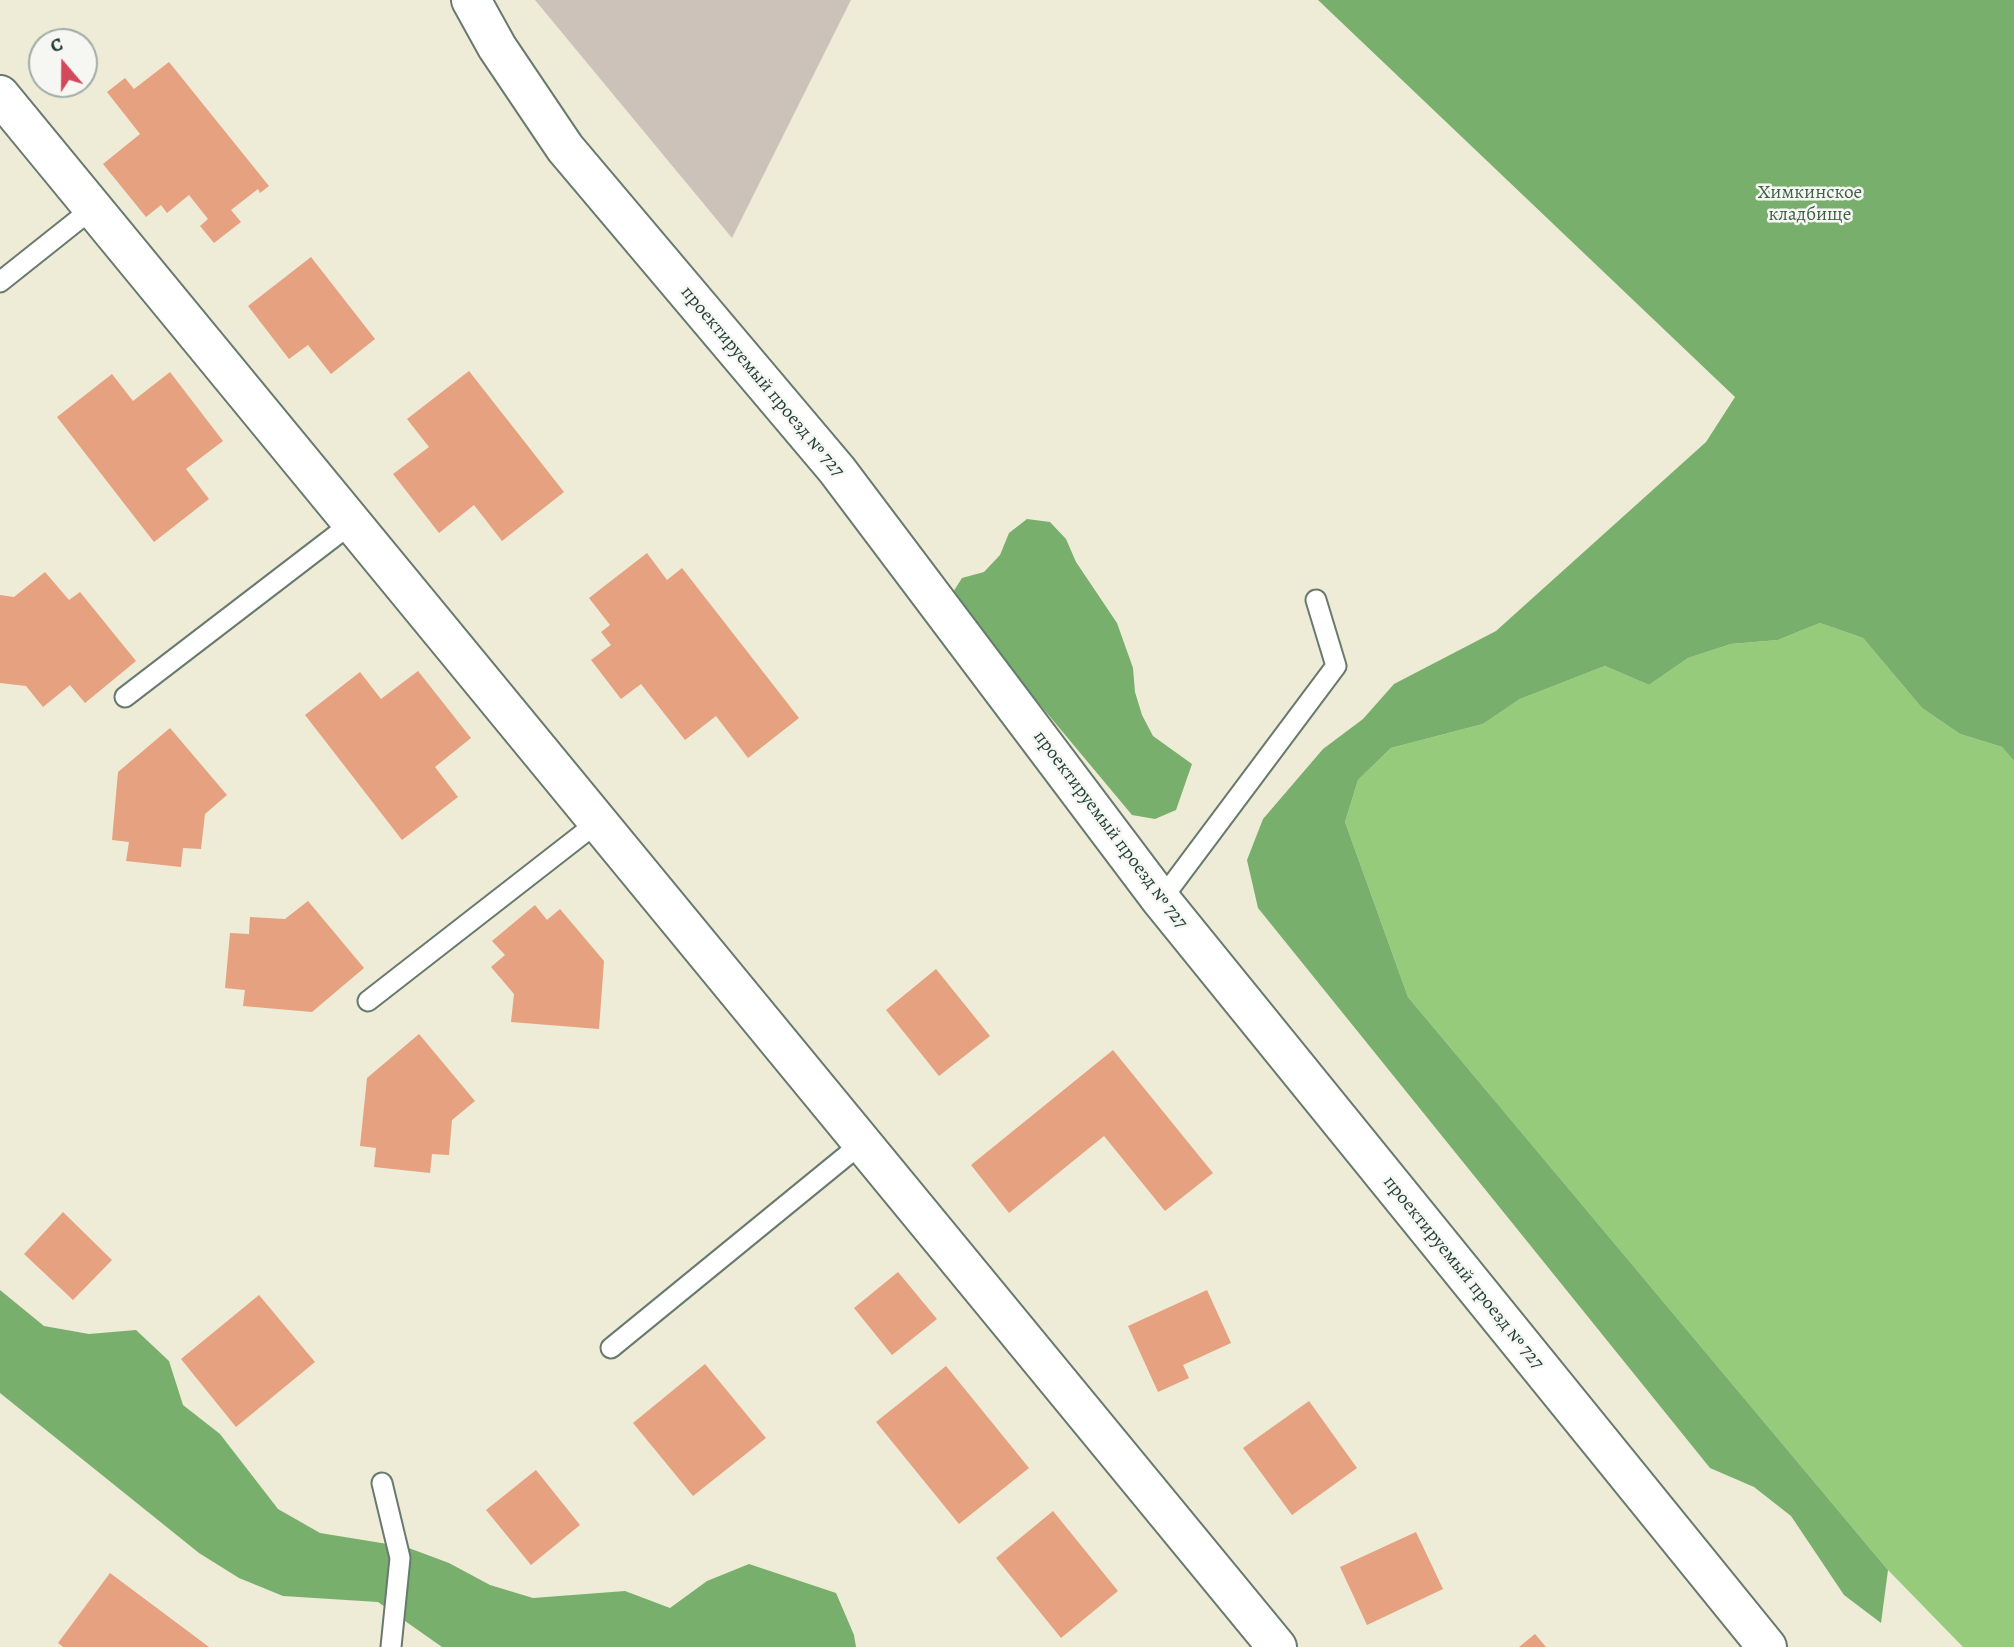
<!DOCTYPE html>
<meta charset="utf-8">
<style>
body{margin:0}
#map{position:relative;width:2014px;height:1647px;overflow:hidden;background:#eeebd7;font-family:Alegreya,serif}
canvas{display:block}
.north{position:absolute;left:28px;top:28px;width:70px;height:70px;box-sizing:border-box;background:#f6f6f2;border:2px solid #a0aca6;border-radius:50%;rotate:340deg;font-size:19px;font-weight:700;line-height:28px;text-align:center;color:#1f3d34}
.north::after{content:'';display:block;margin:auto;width:24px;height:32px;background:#d1495b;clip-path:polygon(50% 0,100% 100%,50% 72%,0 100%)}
</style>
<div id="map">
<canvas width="2014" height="1647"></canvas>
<div class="north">С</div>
</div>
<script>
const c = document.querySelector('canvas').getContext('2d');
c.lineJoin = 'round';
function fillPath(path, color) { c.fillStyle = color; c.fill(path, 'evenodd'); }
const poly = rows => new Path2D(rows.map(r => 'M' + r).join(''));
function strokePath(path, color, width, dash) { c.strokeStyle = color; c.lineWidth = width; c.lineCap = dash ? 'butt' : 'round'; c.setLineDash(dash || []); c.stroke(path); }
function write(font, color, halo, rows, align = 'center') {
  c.font = font + ' Alegreya,serif'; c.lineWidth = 5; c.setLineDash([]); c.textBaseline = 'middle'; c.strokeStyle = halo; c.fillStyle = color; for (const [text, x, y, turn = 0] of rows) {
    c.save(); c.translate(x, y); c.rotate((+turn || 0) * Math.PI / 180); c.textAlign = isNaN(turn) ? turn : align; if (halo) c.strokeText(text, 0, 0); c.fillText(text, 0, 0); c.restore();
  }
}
fillPath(poly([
 [535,0,851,0,732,238]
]), '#ccc2b9');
fillPath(poly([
 [1820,623,1863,638,1922,708,1960,734,2002,747,2014,761,2014,1647,1963,1647,1888,1570,1408,997,1345,822,1358,780,1391,748,1483,724,1520,699,1605,666,1649,685,1688,658,1731,644,1778,640]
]), '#97cb7c');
fillPath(poly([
 [1318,0,2014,0,2014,761,2002,747,1960,734,1922,708,1863,638,1820,623,1778,640,1731,644,1688,658,1649,685,1605,666,1520,699,1483,724,1391,748,1358,780,1345,822,1408,997,1888,1570,1881,1623,1844,1595,1791,1516,1754,1487,1710,1468,1258,908,1247,860,1263,819,1323,749,1363,719,1394,684,1496,631,1706,442,1735,397],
 [1027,519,1050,522,1066,539,1076,562,1117,623,1133,668,1135,692,1142,715,1153,736,1192,764,1176,810,1155,819,1132,815,950,597,962,578,984,572,1000,555,1009,533],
 [0,1290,44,1326,89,1334,136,1330,169,1361,183,1405,220,1434,278,1509,320,1533,406,1547,449,1563,490,1585,533,1598,625,1591,670,1608,707,1581,749,1564,836,1593,854,1635,856,1647,442,1647,378,1602,283,1596,239,1578,199,1553,0,1393]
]), '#79af6c');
fillPath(poly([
 [169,62,269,186,260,193,258,189,231,210,241,222,214,243,200,226,208,219,189,195,167,213,161,205,146,217,103,164,140,134,107,92,125,78,134,89],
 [311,257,375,339,331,374,308,345,289,359,248,306],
 [469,371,564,492,502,541,474,505,439,533,393,474,429,447,407,419],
 [170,372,223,441,186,469,209,499,154,542,57,417,112,374,133,401],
 [647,553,667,580,682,568,799,718,748,758,716,716,685,740,641,684,621,699,591,660,611,645,601,632,610,625,589,598],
 [45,572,69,600,80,592,136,661,85,703,70,685,43,707,26,686,0,683,0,595,14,597],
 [418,671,471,738,435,767,458,797,402,840,305,715,360,672,381,699],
 [170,728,227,795,205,814,201,849,183,848,181,867,126,861,129,842,112,840,118,772],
 [308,901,364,968,312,1012,243,1006,245,990,225,988,230,933,249,934,250,917,285,919],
 [535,905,547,920,560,909,604,961,599,1029,511,1022,514,994,491,967,505,955,492,941],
 [936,969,990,1036,939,1076,886,1010],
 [419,1034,475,1101,452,1120,449,1155,432,1154,430,1173,374,1167,376,1148,360,1146,367,1078],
 [1113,1050,1213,1173,1165,1211,1104,1136,1009,1213,971,1165],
 [63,1212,112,1260,73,1300,24,1254],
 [898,1272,937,1319,892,1355,854,1308],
 [1207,1290,1231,1343,1183,1365,1189,1378,1158,1392,1128,1326],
 [259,1295,315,1362,236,1427,181,1359],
 [705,1364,766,1438,693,1496,633,1423],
 [946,1366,1029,1468,959,1524,876,1422],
 [1309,1401,1357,1468,1292,1515,1243,1448],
 [536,1470,580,1525,531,1565,486,1510],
 [1053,1511,1118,1591,1061,1638,996,1558],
 [1416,1532,1443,1589,1367,1625,1340,1567],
 [110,1573,209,1647,63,1647,58,1643],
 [1535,1634,1546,1647,1519,1647]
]), '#e6a180');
const service = poly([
 [0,282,93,208],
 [125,697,352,523],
 [1161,900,1336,666,1316,600],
 [368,1001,598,822],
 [611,1348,862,1143],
 [382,1483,400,1558,391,1647]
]);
const minor = poly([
 [471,0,497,47,565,148,837,470,1161,900,1767,1647],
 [0,95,1277,1647]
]);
strokePath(service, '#677a6d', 23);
strokePath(minor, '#677a6d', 42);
strokePath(service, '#fff', 19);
strokePath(minor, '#fff', 38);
write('19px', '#3d6046', '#f6f6f2', [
 ["Химкинское",1810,193],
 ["кладбище",1810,215]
]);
write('19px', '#1f3d34', '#f6f6f2', [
 ["проектируемый проезд № 727",762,382,50],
 ["проектируемый проезд № 727",1110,830,53],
 ["проектируемый проезд № 727",1463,1273,51]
]);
</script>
